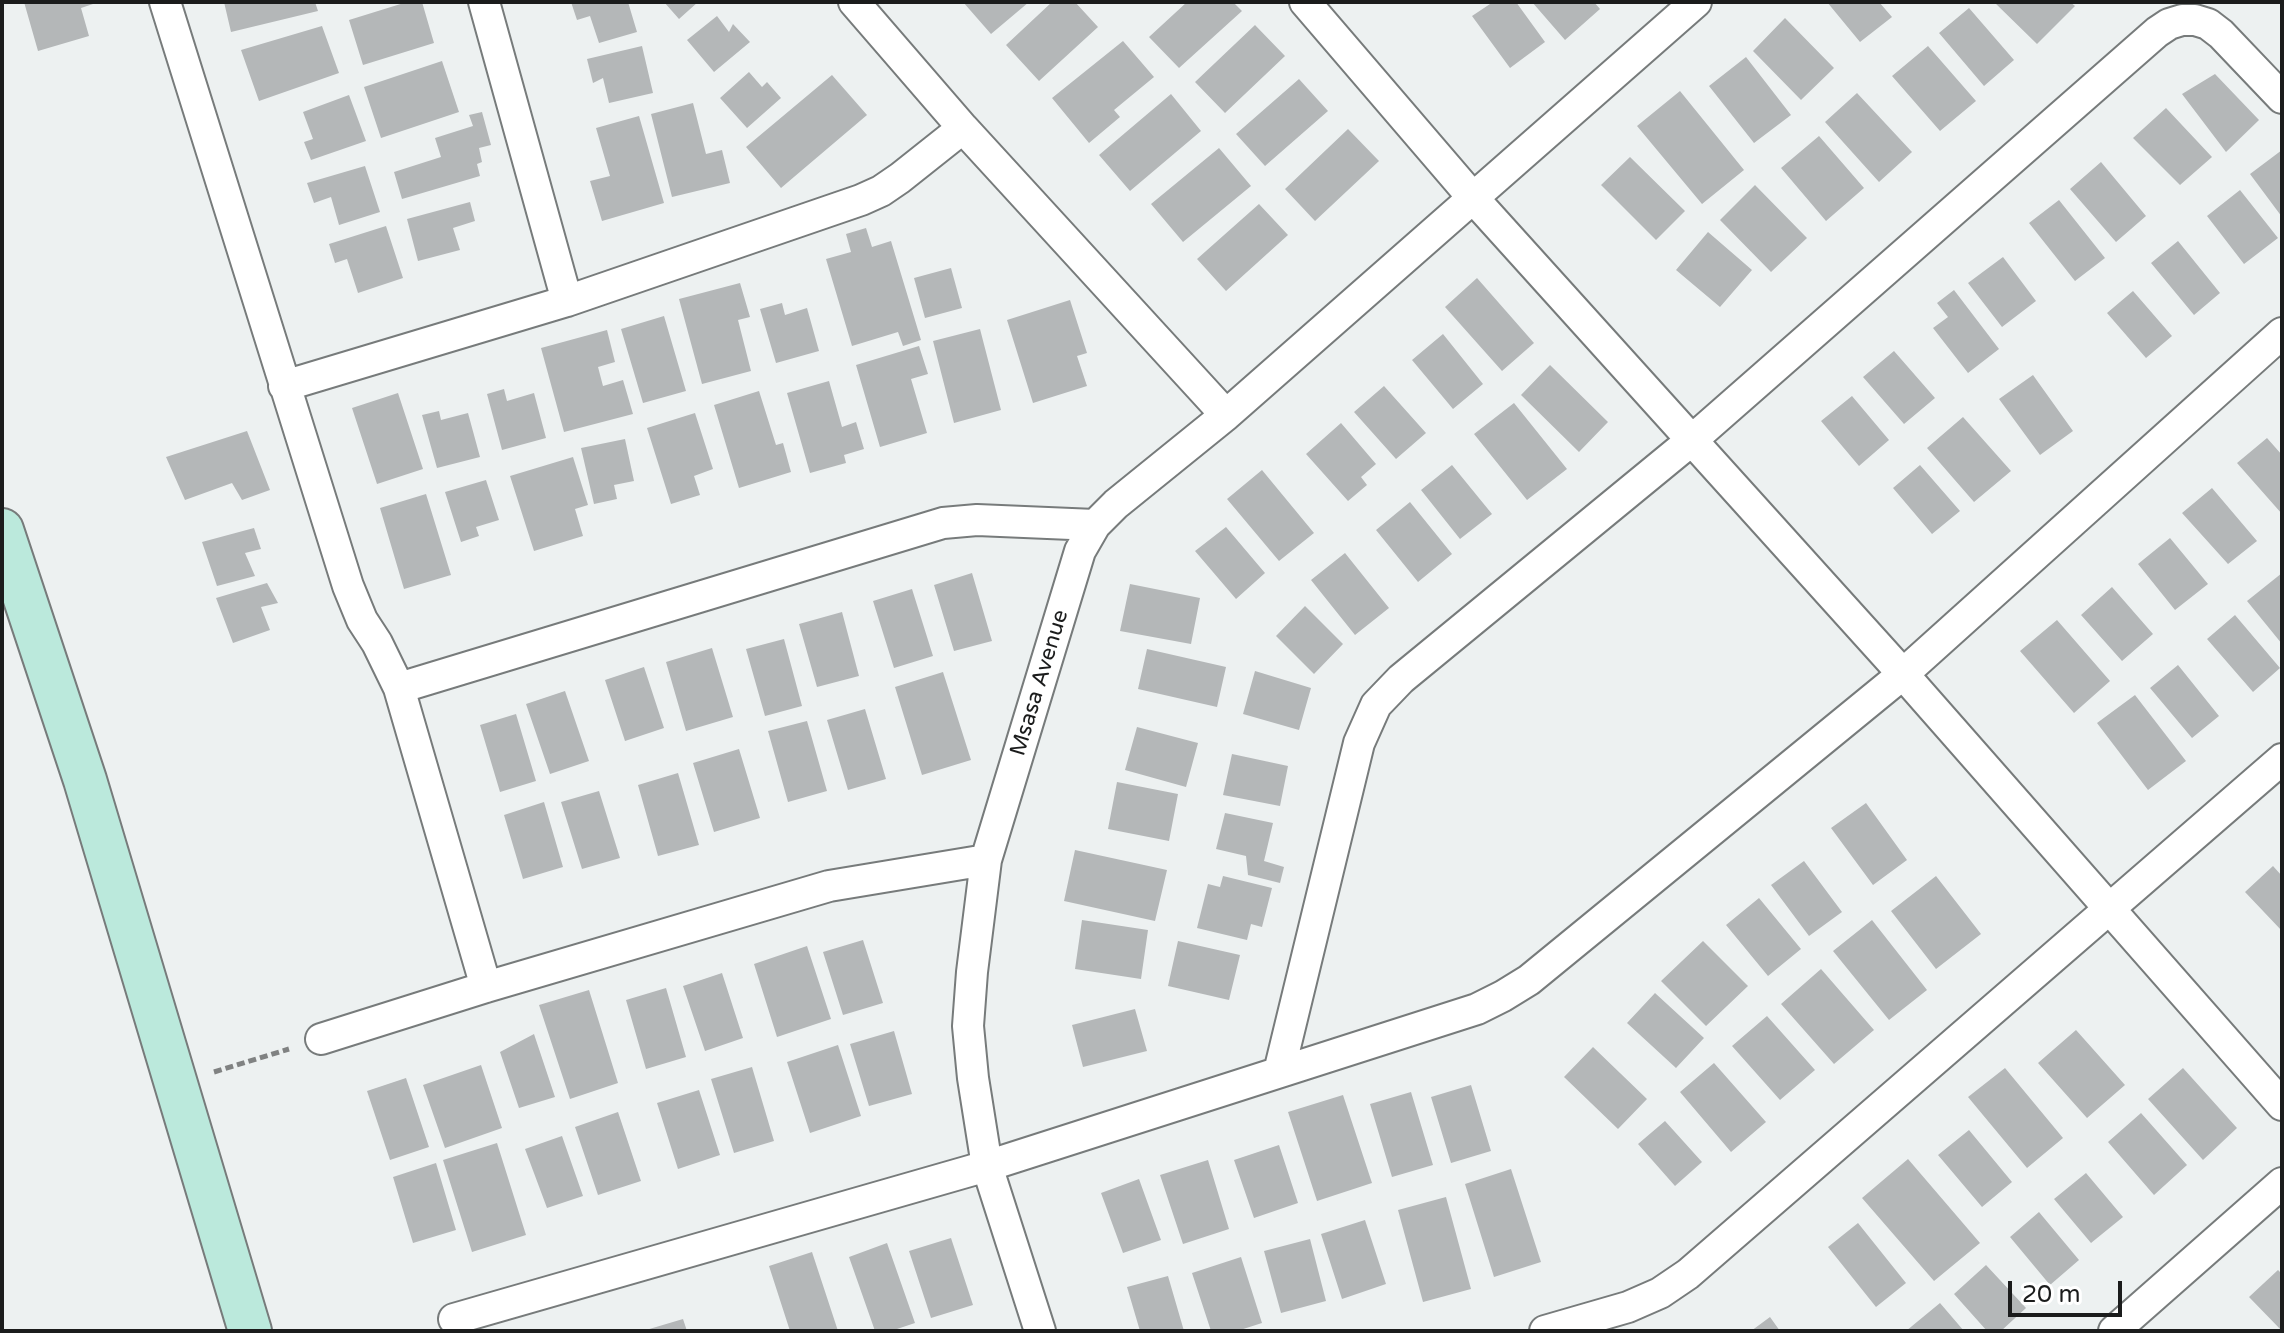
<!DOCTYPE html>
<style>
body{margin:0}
#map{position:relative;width:2284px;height:1333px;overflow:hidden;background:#edf1f1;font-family:"Varela Round",sans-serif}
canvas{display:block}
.frame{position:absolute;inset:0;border:4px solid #1b1c1c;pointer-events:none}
.scale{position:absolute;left:2008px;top:1281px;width:114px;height:36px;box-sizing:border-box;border:4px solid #1b1c1c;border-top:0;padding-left:10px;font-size:24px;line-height:28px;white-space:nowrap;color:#1b1c1c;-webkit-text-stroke:6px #fff;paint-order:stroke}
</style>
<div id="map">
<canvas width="2284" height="1333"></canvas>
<div class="frame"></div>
<div class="scale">20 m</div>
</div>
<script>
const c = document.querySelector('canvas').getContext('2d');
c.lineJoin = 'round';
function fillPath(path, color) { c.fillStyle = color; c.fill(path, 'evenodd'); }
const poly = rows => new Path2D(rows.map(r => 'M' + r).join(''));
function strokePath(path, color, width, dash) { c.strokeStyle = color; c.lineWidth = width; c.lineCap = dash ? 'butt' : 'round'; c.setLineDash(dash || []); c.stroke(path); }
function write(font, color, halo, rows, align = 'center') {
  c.font = font + ' "Varela Round",sans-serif'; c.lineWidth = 6; c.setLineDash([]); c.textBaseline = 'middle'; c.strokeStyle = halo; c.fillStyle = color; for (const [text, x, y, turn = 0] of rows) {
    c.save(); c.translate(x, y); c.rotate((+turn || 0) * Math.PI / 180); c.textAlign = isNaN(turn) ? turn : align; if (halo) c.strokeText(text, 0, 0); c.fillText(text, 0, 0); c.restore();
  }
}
fillPath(poly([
 [24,2,92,2,93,4,81,8,89,36,38,51],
 [224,2,315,2,318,11,231,32],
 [407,2,422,2,434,43,363,65,349,20],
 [571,2,628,2,637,32,599,43,590,16,577,20],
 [664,2,698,2,679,19],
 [963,2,1029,2,991,34],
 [1052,2,1075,2,1098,27,1039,81,1006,45],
 [1187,2,1233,2,1242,11,1179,68,1149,37],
 [1493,2,1516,2,1545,42,1510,68,1472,16],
 [1532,2,1594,2,1600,9,1565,40],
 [1827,2,1879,2,1892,17,1860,42],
 [1994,2,2070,2,2075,6,2037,44],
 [1969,8,2014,60,1984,86,1939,33],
 [717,16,729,32,733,24,750,42,714,72,687,40],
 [1785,18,1834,68,1801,100,1753,51],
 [1255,25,1285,56,1225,113,1195,82],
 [322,26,339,73,259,101,241,50],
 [1123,41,1154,77,1114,110,1120,117,1089,143,1052,98],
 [642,46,653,93,609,103,603,78,593,83,587,59],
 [1928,46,1976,101,1940,131,1892,76],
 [1746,57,1791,115,1754,143,1709,86],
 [442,61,459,112,381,138,364,87],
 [749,72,762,87,767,82,781,98,747,128,720,98],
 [2215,74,2259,120,2226,152,2182,94],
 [832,75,867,115,781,188,746,147],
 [1299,79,1328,111,1265,166,1236,134],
 [1680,91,1744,170,1702,204,1637,126],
 [1857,93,1912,152,1879,182,1825,122],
 [1171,94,1201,131,1130,191,1099,155],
 [349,95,366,141,311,160,304,142,313,139,303,112],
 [693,103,706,154,722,150,730,183,672,197,651,114],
 [2166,108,2212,157,2180,185,2133,138],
 [482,112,491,145,479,148,482,162,477,164,480,176,402,199,394,172,441,157,435,138,473,126,469,115],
 [639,116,664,203,602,221,590,181,610,176,596,128],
 [1348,129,1379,161,1315,221,1285,189],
 [1819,136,1864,188,1826,221,1781,168],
 [1219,148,1251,186,1183,242,1151,204],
 [2282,150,2282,217,2250,174],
 [1630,157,1685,211,1656,240,1601,185],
 [2101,162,2146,216,2116,242,2070,189],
 [365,166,380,212,339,225,331,197,314,203,307,183],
 [1755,185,1807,238,1771,272,1720,220],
 [2240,190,2278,238,2244,264,2207,216],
 [2059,200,2105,258,2075,281,2029,223],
 [470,202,475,221,453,228,460,250,418,261,407,219],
 [1259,204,1288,235,1226,291,1197,259],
 [386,226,403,278,358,293,347,259,335,263,329,244],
 [866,228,872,247,891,241,921,340,903,346,898,332,852,346,826,259,851,252,846,234],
 [1708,232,1752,270,1720,307,1676,270],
 [2178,241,2220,293,2194,315,2151,263],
 [2003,257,2036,301,2002,327,1968,283],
 [951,268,962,308,925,318,914,278],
 [1477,278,1534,343,1502,371,1445,307],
 [740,283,750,317,738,320,751,371,702,384,679,299],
 [1954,290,1999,349,1968,373,1933,328,1948,317,1937,303],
 [2133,291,2172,336,2146,358,2107,313],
 [1070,300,1087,353,1077,356,1087,386,1033,403,1007,320],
 [782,303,785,315,807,308,819,351,776,363,760,309],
 [664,316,686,391,643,403,621,329],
 [980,329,1001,410,954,423,933,341],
 [607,330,615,362,598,367,603,386,623,380,633,414,564,432,541,348],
 [1443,334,1483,384,1453,409,1412,360],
 [919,346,928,374,911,379,927,433,880,447,856,365],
 [1894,351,1935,398,1904,424,1863,377],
 [1550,365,1608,422,1579,452,1521,395],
 [2033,375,2073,431,2040,455,1999,399],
 [829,381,842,427,856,422,864,449,844,455,846,463,810,473,787,393],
 [1384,386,1426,433,1396,459,1354,412],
 [504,389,507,401,534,393,546,438,502,450,487,394],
 [759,391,776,445,783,443,791,472,739,488,714,405],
 [398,393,423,469,377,484,352,408],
 [1852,396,1889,440,1859,466,1821,421],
 [1514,403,1567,469,1527,500,1474,434],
 [439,411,441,420,468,413,480,457,437,468,422,415],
 [695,413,713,469,694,476,700,495,671,504,647,428],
 [1963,417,2011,471,1974,502,1927,448],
 [1341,423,1376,464,1361,477,1367,485,1348,501,1306,454],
 [247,431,270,490,242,500,232,483,185,500,166,457],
 [2267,438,2282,455,2282,514,2237,463],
 [625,439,634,481,614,485,617,499,594,504,581,448],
 [573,457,588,505,575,509,583,536,534,551,510,476],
 [1452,465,1492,514,1460,539,1421,490],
 [1920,465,1960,511,1932,534,1893,488],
 [1262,470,1314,533,1279,561,1227,499],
 [486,480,499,520,476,527,479,536,461,542,445,492],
 [2212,488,2257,541,2228,564,2182,513],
 [426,494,451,575,404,589,380,508],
 [1410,502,1452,554,1418,582,1376,530],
 [1226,527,1265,573,1236,599,1195,551],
 [254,528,261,549,245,553,255,576,217,586,202,542],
 [2170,538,2208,584,2175,610,2138,564],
 [1345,553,1389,608,1355,635,1311,580],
 [972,573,992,641,954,651,934,585],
 [2282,573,2282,644,2247,601],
 [267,583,278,603,261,607,270,630,233,643,216,598],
 [1130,584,1200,598,1191,644,1120,631],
 [2112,587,2153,634,2122,661,2081,615],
 [912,589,933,656,894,668,873,601],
 [1305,606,1343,644,1314,674,1276,636],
 [842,612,859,676,817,687,799,624],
 [2235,615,2280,668,2253,692,2207,639],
 [2057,620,2110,681,2074,713,2020,651],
 [784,639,802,706,765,716,746,649],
 [712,648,733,717,686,731,666,662],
 [1147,649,1226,667,1217,707,1138,689],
 [2178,665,2219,716,2192,738,2150,688],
 [644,667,664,728,625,741,605,680],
 [1255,671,1311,688,1299,730,1243,714],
 [943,672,971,760,922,775,895,687],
 [565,691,589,761,550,774,526,704],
 [2135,695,2186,761,2148,790,2097,723],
 [865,709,886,779,848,790,827,720],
 [516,714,536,781,500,792,480,725],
 [807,721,827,791,788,802,768,731],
 [1137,727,1198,743,1186,787,1125,770],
 [739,749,760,818,714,832,693,763],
 [1232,754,1288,766,1280,806,1223,795],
 [678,773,699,845,658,856,638,785],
 [1117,782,1178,794,1169,841,1108,829],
 [599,791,620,858,582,869,561,802],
 [544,802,563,867,523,879,504,815],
 [1866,803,1907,860,1873,885,1831,828],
 [1225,813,1273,823,1264,861,1284,867,1280,883,1248,875,1246,856,1216,849],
 [1075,850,1167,870,1155,921,1064,901],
 [1804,861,1842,912,1809,936,1771,885],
 [2273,866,2282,876,2282,931,2245,892],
 [1223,876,1272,888,1262,927,1251,924,1247,940,1197,928,1208,884,1220,887],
 [1936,876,1981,934,1936,969,1891,911],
 [1759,898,1801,949,1768,976,1726,925],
 [1082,920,1148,930,1141,979,1075,969],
 [1872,920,1927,990,1889,1020,1833,951],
 [863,940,883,1003,843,1015,823,952],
 [1178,941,1240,955,1229,1000,1168,986],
 [1703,941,1748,986,1706,1026,1661,981],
 [807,946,831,1019,777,1037,754,964],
 [1821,969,1874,1030,1834,1064,1781,1004],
 [722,973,743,1038,705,1051,683,986],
 [666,988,686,1057,646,1069,626,1000],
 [589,990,618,1083,570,1099,539,1005],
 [1655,993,1704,1038,1676,1068,1627,1023],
 [1135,1009,1147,1051,1083,1067,1072,1025],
 [1767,1016,1815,1070,1780,1100,1732,1046],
 [2076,1030,2125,1085,2087,1118,2038,1063],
 [894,1031,912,1094,869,1106,850,1044],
 [534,1034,555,1097,519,1108,500,1052],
 [838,1045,861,1116,810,1133,787,1062],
 [1593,1047,1647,1099,1618,1129,1564,1077],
 [1714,1063,1766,1122,1731,1152,1680,1092],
 [481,1065,502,1128,445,1148,423,1085],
 [752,1067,774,1141,734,1153,711,1079],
 [2005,1068,2063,1138,2027,1168,1968,1097],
 [2183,1068,2237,1128,2203,1160,2148,1099],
 [406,1078,429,1147,390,1160,367,1091],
 [1471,1085,1491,1151,1451,1163,1431,1097],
 [699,1090,720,1155,678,1169,657,1103],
 [1411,1092,1433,1165,1392,1177,1370,1104],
 [1343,1095,1372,1183,1317,1201,1288,1112],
 [618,1112,641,1181,598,1195,575,1127],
 [2141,1113,2187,1165,2154,1195,2108,1142],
 [1665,1121,1702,1162,1675,1186,1638,1144],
 [1969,1130,2012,1182,1982,1207,1938,1155],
 [562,1136,583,1196,547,1208,525,1149],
 [497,1143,526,1235,472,1252,443,1160],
 [1279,1145,1298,1203,1254,1218,1234,1160],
 [1908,1159,1980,1243,1934,1281,1862,1198],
 [1208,1160,1229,1229,1183,1244,1160,1175],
 [436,1163,456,1230,413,1243,393,1177],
 [1511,1169,1541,1262,1494,1277,1465,1184],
 [2086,1173,2123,1217,2091,1243,2054,1199],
 [1139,1179,1161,1240,1123,1253,1101,1193],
 [1446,1197,1471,1289,1423,1302,1398,1210],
 [2039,1212,2079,1260,2050,1285,2010,1237],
 [1365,1220,1386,1284,1342,1299,1321,1234],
 [1858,1223,1906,1283,1876,1307,1828,1247],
 [951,1238,973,1305,931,1318,909,1251],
 [1310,1239,1326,1301,1281,1313,1264,1251],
 [887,1243,915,1323,891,1331,875,1331,849,1257],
 [812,1252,838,1331,790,1331,769,1266],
 [1241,1257,1262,1323,1237,1331,1211,1331,1192,1273],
 [1986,1265,2026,1308,2001,1331,1987,1331,1954,1294],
 [2278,1270,2282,1274,2282,1331,2249,1297],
 [1168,1276,1184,1331,1140,1331,1127,1287],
 [1940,1303,1964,1331,1906,1331],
 [1770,1317,1780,1331,1751,1331],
 [683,1319,687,1331,646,1331,646,1330]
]), '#b4b7b8');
const street = poly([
 [165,2,348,586,362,620,377,643,399,688,943,523,977,520,1095,525],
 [484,2,567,301],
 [854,2,963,128,1226,415],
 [1305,2,1474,199,1903,674,2282,1105],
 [284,386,567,301,861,200,881,191,900,178,963,128],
 [399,688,486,987],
 [321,1039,486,987,829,886,986,860],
 [1279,1072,1359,743,1376,705,1401,679,1692,440,2157,32,2169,24,2182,20,2195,20,2208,24,2221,34,2282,98],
 [454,1319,987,1166,1477,1009,1503,996,1529,980,1903,674,2282,333],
 [1040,1331,987,1166,973,1078,968,1026,972,972,986,860,1080,551,1095,525,1116,504,1226,415,1696,2],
 [1545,1331,1628,1307,1660,1293,1688,1274,2282,759],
 [2114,1331,2282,1183]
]);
const secondary = poly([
 [2,530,85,780,250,1331]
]);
strokePath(street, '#777b7b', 34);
strokePath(secondary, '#777b7b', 46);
strokePath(poly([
 [214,1072,289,1049]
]), '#808282', 5, [8, 4]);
strokePath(street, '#fff', 30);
strokePath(secondary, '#bbe9dc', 42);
write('22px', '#1b1c1c', '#fff', [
 ["Msasa Avenue",1040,683,-73]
]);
</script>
